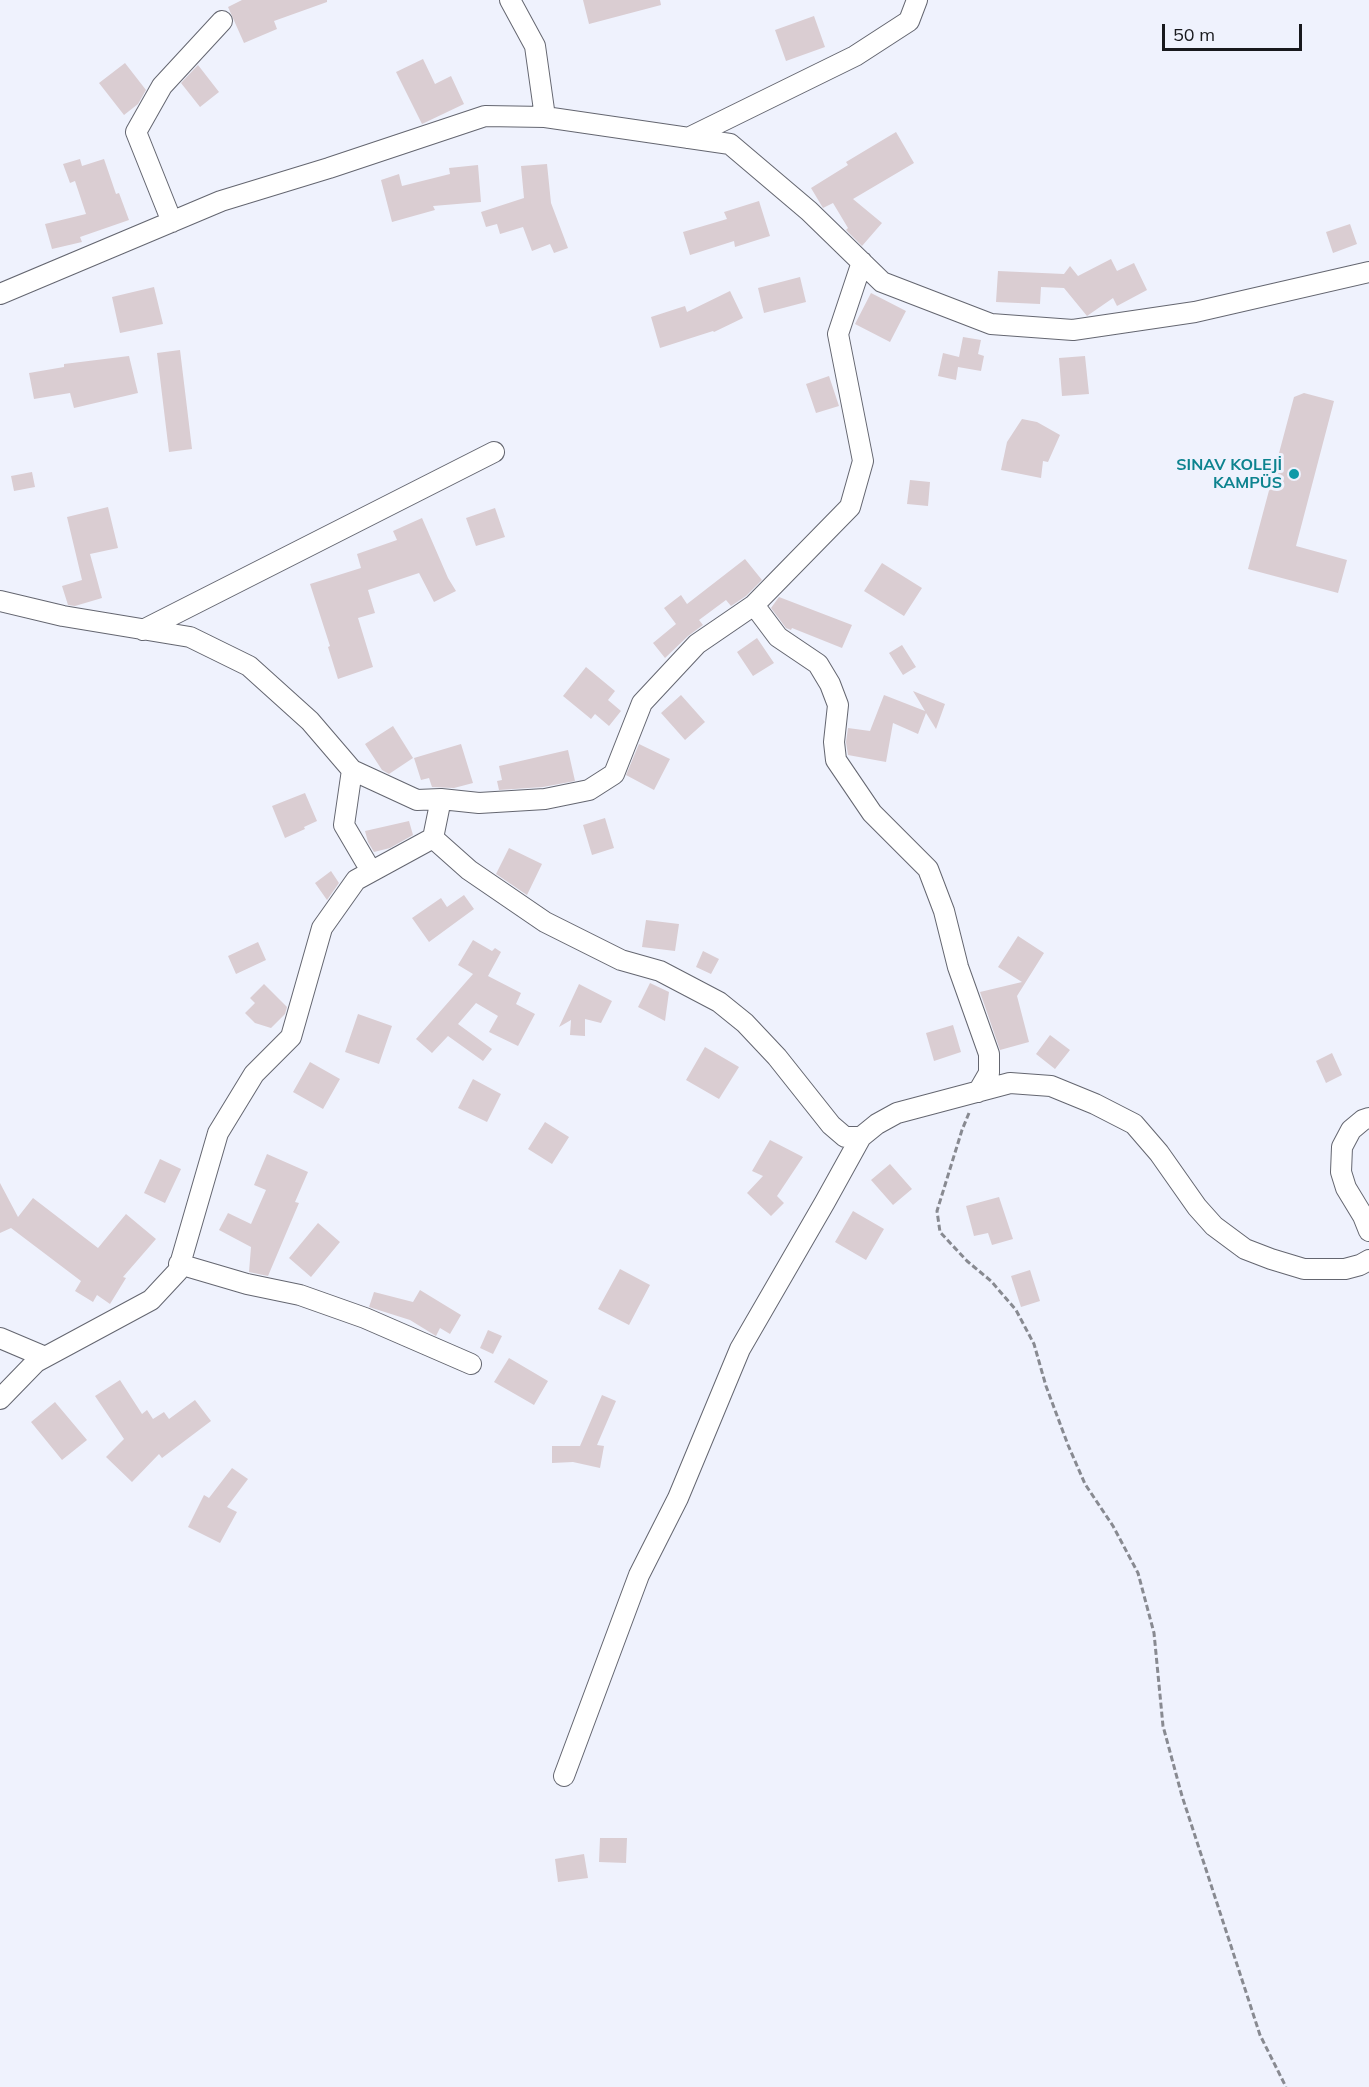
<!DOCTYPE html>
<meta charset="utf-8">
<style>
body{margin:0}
#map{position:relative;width:1369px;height:2087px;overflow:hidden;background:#eff2fd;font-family:Mulish,sans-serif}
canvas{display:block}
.scale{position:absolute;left:1162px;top:24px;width:140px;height:27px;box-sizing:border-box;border:3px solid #18191d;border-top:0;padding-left:8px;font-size:18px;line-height:21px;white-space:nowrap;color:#18191d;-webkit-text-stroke:4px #eff2fd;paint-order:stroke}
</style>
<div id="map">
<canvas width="1369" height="2087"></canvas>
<div class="scale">50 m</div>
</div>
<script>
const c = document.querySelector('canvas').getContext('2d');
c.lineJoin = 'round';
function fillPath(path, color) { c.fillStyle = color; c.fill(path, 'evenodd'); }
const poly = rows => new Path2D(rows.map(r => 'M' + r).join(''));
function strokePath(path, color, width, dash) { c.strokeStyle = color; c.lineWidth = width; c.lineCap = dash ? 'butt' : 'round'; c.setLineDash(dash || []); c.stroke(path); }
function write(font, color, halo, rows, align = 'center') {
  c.font = font + ' Mulish,sans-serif'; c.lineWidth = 6; c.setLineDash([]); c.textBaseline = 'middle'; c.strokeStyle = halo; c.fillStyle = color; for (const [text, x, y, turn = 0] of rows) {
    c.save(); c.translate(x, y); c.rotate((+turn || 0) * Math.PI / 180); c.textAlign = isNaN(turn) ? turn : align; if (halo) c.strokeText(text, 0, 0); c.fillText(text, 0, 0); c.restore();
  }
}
fillPath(poly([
 [242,0,327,0,327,2,274,21,277,29,244,43,228,7],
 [583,0,660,0,661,5,589,24],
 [814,16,825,47,786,61,775,30],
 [423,59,435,84,451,76,464,104,422,124,396,72],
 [125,63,146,90,138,104,124,115,99,83],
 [198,65,219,92,200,107,181,83],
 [896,132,914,163,853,199,882,223,862,246,846,230,848,228,833,203,823,208,811,188,848,165,846,162],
 [80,159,82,166,104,159,116,194,119,193,129,220,80,237,82,242,52,249,45,224,86,214,75,181,70,183,63,164],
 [547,164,551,203,568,248,554,253,550,244,532,251,523,227,500,234,497,224,486,227,481,212,524,198,521,166],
 [478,165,481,202,433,206,435,210,392,222,381,180,399,174,402,186,450,174,449,168],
 [759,201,770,236,735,247,734,241,690,255,683,232,727,219,724,212],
 [1350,224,1357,244,1333,253,1326,232],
 [1111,259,1117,271,1134,263,1147,290,1117,306,1113,298,1087,316,1064,288,1041,287,1040,304,996,302,998,271,1064,274,1070,266,1078,276],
 [800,277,806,302,764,313,758,288],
 [154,287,163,324,120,333,112,297],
 [730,291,743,318,714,332,713,331,660,348,651,317,685,306,687,312],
 [871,293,906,311,890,342,855,324],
 [963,337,981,340,978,354,984,356,981,371,958,367,956,380,938,376,943,353,959,357],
 [180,350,192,449,169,452,157,353],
 [129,356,138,393,74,408,70,393,34,399,29,373,64,367,64,364],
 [1085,356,1089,394,1062,396,1059,358],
 [829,376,839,406,816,413,806,384],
 [1304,393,1334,401,1296,546,1347,560,1338,593,1248,569,1294,397],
 [1022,419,1037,422,1060,435,1048,462,1043,461,1041,478,1001,470,1007,442],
 [32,472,35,487,14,491,11,476],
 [910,480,930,482,928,506,907,504],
 [108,507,118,548,90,554,102,598,75,606,68,605,62,586,82,580,67,517],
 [495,508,505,537,476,546,466,518],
 [422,518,448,578,456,591,434,602,419,573,368,590,375,613,358,618,373,667,338,679,328,647,330,646,310,584,361,568,357,554,397,540,393,531],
 [745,559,762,580,746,596,731,606,726,600,699,620,703,625,688,636,665,658,653,643,676,624,664,608,681,595,687,604],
 [882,563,922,588,904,616,864,591],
 [779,597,852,625,842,648,792,628,791,630,786,628,771,608],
 [757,638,774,663,753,676,737,652],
 [902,645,916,667,903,675,889,653],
 [586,667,615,691,608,700,621,711,609,726,595,714,591,719,563,696],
 [913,691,945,704,936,729,926,713,918,734,893,723,886,762,848,755,846,742,848,728,870,731,884,695,925,711],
 [681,695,705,722,685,740,661,713],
 [393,726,413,758,389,774,382,770,365,744],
 [461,744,473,783,454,788,432,787,429,778,421,780,414,758],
 [639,744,670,759,654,790,626,775],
 [568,750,575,781,543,787,499,790,497,781,502,780,499,766],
 [305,793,317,821,304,827,305,829,285,838,272,806],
 [605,818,614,848,592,855,583,825],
 [409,821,413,835,390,848,374,852,368,842,365,831],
 [509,848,542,864,527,895,496,874],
 [331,871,339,883,327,900,315,883],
 [464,895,474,909,429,942,412,918,441,898,447,907],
 [646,920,679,924,675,951,642,947],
 [1018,936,1044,953,1017,996,1029,1042,1000,1050,980,992,1022,982,998,967],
 [473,940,492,951,495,948,501,952,488,976,521,993,516,1004,535,1014,518,1046,489,1032,498,1016,476,1003,458,1024,492,1049,483,1061,448,1036,432,1053,416,1039,473,974,458,965],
 [258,942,266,960,236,974,228,956],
 [703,951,719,959,711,974,696,967],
 [650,983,669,992,665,1021,638,1007],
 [264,984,287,1007,285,1014,271,1028,255,1023,245,1013,255,1003,250,998],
 [579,984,612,1001,601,1023,585,1019,585,1036,570,1035,571,1020,559,1027],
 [358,1014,392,1026,379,1064,345,1052],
 [953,1025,961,1052,934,1061,926,1033],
 [1050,1035,1070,1050,1055,1069,1036,1054],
 [705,1047,739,1067,719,1099,686,1080],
 [1332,1053,1342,1075,1326,1083,1316,1061],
 [310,1062,340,1079,323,1109,293,1092],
 [473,1079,501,1094,487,1122,458,1108],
 [545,1122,569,1137,552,1164,528,1149],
 [770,1140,803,1157,777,1196,784,1203,771,1216,747,1193,763,1176,752,1171],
 [267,1154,308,1172,295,1202,299,1203,268,1276,249,1272,251,1247,219,1230,228,1213,251,1224,266,1190,254,1185],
 [160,1159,181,1169,165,1203,144,1193],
 [890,1164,912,1189,893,1205,871,1180],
 [0,1183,18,1217,33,1198,98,1248,126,1214,156,1239,123,1277,126,1278,110,1304,97,1295,93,1302,75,1291,81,1281,11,1228,0,1233],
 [999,1197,1013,1239,992,1245,988,1233,974,1236,966,1206],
 [853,1211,884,1229,866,1260,835,1242],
 [318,1223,340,1242,311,1277,289,1258],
 [620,1269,650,1285,629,1325,598,1309],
 [1030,1270,1040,1301,1021,1307,1011,1276],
 [420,1290,461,1315,450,1334,440,1328,436,1336,410,1320,369,1307,374,1292,413,1302],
 [488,1330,502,1336,493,1354,480,1348],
 [509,1358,548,1381,534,1405,494,1382],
 [120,1380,142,1414,147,1410,153,1419,164,1412,169,1419,195,1400,211,1421,162,1458,159,1454,132,1482,106,1457,124,1439,95,1396],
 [602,1395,616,1401,597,1445,604,1446,600,1468,573,1462,552,1463,552,1446,580,1446],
 [55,1402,87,1440,62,1460,31,1422],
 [232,1468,248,1479,227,1507,237,1512,220,1543,188,1527,204,1495,209,1498],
 [600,1838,627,1838,626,1863,599,1862],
 [584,1854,588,1878,558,1882,555,1859]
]), '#dacdd2');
const minor = poly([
 [510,0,535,46,545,117],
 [688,138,855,56,909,21,917,0],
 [172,222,136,132,162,86,222,21],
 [0,294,221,201,329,168,485,116,545,117,730,144,809,211,882,282,991,324,1073,330,1195,312,1369,272],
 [0,601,63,616,190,637,249,666,310,721,352,770,417,800,441,799,479,803,545,799,589,790,614,774,642,703,697,644,754,605,850,507,863,461,838,334,862,262],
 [754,605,778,637,818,664,830,684,838,705,834,742,836,760,872,813,928,869,944,911,958,967,989,1054,989,1073,978,1092],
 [143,630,494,452],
 [352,770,344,825,371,871],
 [433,838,469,870,545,922,621,960,660,971,719,1002,745,1023,777,1057,831,1125,845,1137,861,1137,877,1124,897,1113,1010,1083,1051,1086,1095,1104,1134,1124,1159,1153,1197,1207,1214,1226,1245,1249,1271,1259,1304,1269,1345,1269,1360,1265,1369,1260],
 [1369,1118,1363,1120,1351,1130,1342,1147,1341,1172,1346,1188,1363,1216,1369,1231],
 [179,1264,247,1284,300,1295,365,1318,471,1364],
 [0,1338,45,1357],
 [0,1399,36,1362,151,1300,178,1271,218,1133,254,1074,291,1037,322,928,356,880,433,838,441,799],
 [564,1776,639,1575,678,1498,740,1349,825,1202,861,1137]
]);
strokePath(minor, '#646670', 22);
strokePath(poly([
 [969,1113,962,1130,937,1211,940,1232,967,1261,991,1281,1016,1310,1034,1344,1046,1386,1068,1445,1085,1484,1113,1526,1138,1573,1154,1633,1163,1726,1182,1796,1260,2035,1286,2087]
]), '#888a91', 3, [6, 3]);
strokePath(minor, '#fff', 20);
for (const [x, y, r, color] of [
 [1294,474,6,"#0f9aa8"]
]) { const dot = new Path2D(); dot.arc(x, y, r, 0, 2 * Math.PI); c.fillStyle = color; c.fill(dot); strokePath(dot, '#eff2fd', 2); }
write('bold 16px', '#0d838f', '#eff2fd', [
 ["SINAV KOLEJİ",1282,465],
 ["KAMPÜS",1282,483]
], 'right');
</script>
